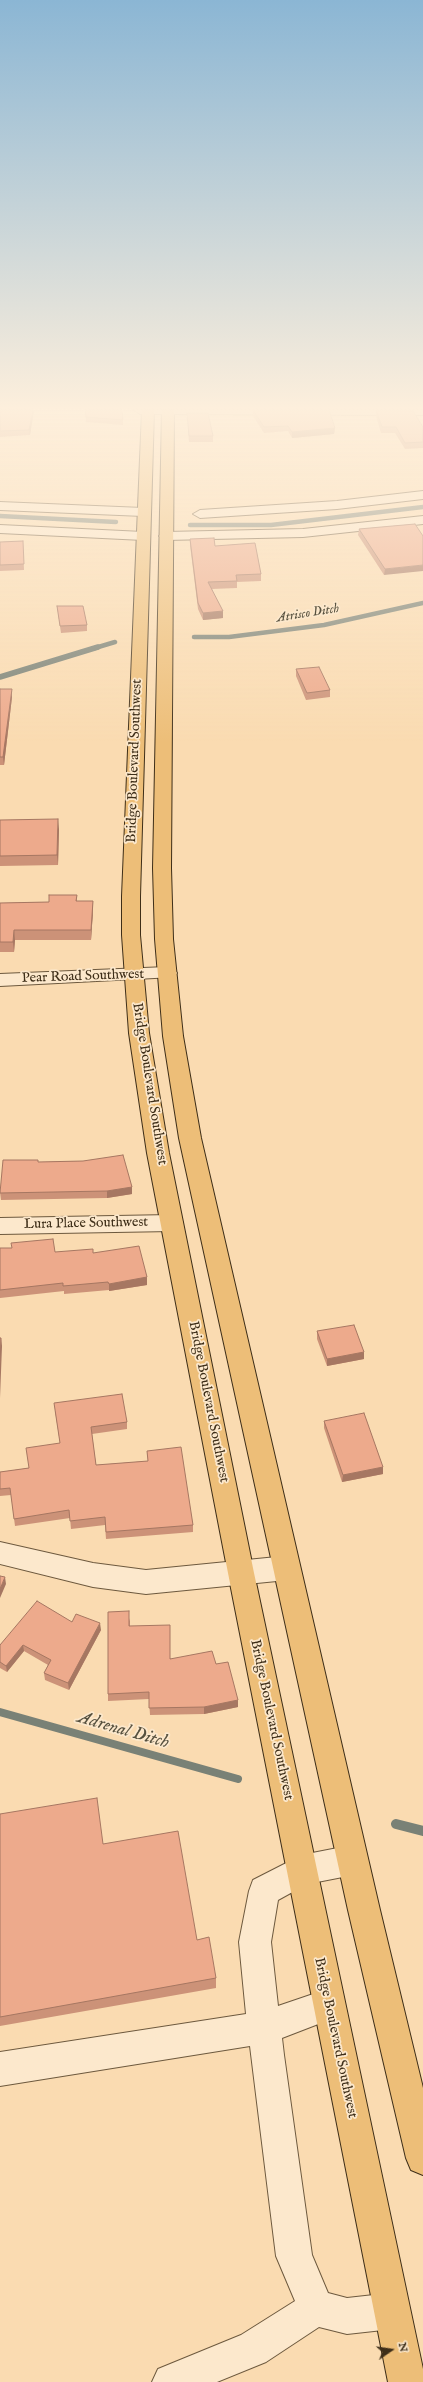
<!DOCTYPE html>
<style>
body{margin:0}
#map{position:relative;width:423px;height:2382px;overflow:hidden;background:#fadbb1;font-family:"IM FELL English",serif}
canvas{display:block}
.north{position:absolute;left:371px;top:2330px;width:40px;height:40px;-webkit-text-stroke:3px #fce8cc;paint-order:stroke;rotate:77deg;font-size:11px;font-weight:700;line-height:16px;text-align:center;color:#3e2e18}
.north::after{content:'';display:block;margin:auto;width:14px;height:18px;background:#3e2e18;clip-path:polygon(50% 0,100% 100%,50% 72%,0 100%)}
</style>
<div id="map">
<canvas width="423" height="2382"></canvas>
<div class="north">N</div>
</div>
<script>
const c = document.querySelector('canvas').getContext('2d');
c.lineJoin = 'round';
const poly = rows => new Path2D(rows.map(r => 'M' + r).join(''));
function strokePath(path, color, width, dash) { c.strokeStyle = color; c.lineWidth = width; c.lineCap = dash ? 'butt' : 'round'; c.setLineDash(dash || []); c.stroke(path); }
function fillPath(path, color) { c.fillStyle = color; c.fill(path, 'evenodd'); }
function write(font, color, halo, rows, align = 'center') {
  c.font = font + ' "IM FELL English",serif'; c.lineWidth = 3.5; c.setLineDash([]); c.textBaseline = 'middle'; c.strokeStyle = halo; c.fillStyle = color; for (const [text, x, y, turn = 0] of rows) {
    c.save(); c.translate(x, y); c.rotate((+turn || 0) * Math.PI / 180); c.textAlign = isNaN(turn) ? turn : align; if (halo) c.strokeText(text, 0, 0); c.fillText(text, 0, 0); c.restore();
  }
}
strokePath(poly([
 [0,516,116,522],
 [190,525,271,525,423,507],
 [194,637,229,637,324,625,423,603],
 [95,648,115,642]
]), '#798176', 4.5);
strokePath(poly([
 [0,677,98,647]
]), '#798176', 5.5);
strokePath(poly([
 [0,1712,238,1779]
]), '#798176', 8);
strokePath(poly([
 [396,1824,423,1831]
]), '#798176', 10);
const minor = poly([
 [134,410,423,410,423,415,140,414,134,410],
 [423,491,423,499,337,509,200,518,193,514,200,510,337,501,423,491],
 [0,502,143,508,150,512,143,516,0,510,0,502],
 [423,516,423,524,303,537,166,540,159,536,166,532,303,529,423,516],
 [0,525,143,532,150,536,143,540,0,533,0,525],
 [167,967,174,969,177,973,174,977,0,986,0,974,167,967],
 [172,1215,180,1217,183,1223,180,1229,172,1231,0,1234,0,1218,172,1215],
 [0,1542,93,1563,146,1570,287,1556,296,1560,300,1568,296,1576,287,1580,146,1594,93,1587,0,1564,0,1542],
 [353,1845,364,1849,368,1860,364,1871,353,1875,307,1884,278,1900,271,1942,278,2006,328,1989,339,1994,344,2005,339,2016,282,2038,284,2055,312,2255,328,2293,347,2298,392,2293,405,2298,410,2311,405,2324,392,2329,347,2334,319,2327,266,2362,217,2382,152,2382,158,2369,241,2335,295,2301,276,2256,250,2046,0,2086,0,2052,246,2014,239,1942,249,1891,253,1880,302,1855,353,1845]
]);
const major = poly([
 [142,410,154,410,140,896,140,935,149,1033,169,1153,254,1573,423,2369,423,2382,388,2382,228,1573,147,1153,129,1033,122,935,122,896,142,410],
 [162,410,174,410,171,868,173,939,183,1036,201,1138,380,1910,423,2088,423,2175,411,2170,406,2158,348,1910,179,1138,163,1036,155,939,153,868,162,410]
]);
strokePath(minor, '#6d593e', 2);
strokePath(major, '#3e2e18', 2);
fillPath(minor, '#fce8cc');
fillPath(major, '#edbe78');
fillPath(poly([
 [0,410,34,410,30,435,0,437],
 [85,410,123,420,123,425,86,422],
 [253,410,335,428,334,434,292,438,288,431,264,433,253,416],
 [376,410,423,427,423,448,405,449,395,433,381,433,376,416],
 [187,413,213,436,213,442,189,442],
 [415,524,384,575,358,535,359,529],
 [190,539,215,546,261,574,261,581,237,582,237,588,212,589,223,618,203,620,198,609,190,545],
 [23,541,24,570,0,571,0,542],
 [57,606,87,625,87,631,61,633],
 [296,669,330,690,330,697,306,700,296,676],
 [0,689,12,697,4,765,0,765],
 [0,820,59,829,58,865,0,866],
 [77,895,77,901,93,901,93,911,91,940,15,940,14,952,0,952,0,903,49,902],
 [38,1160,38,1162,83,1161,132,1187,132,1194,107,1198,1,1200,0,1192],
 [0,1248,55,1252,93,1253,147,1277,147,1285,109,1291,109,1290,64,1294,64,1291,0,1298],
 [317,1331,364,1352,364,1359,327,1366,317,1339],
 [55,1411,127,1422,127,1429,92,1434,96,1465,148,1461,147,1451,193,1525,193,1532,106,1539,105,1525,71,1529,70,1518,15,1526,11,1495,0,1496,0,1472,29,1468,60,1443],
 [324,1421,383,1467,383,1474,342,1482,324,1428],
 [130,1618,130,1626,171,1659,216,1664,238,1700,238,1707,204,1714,150,1715,149,1699,108,1701,108,1694],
 [72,1622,101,1630,69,1690,45,1680,44,1673,48,1665,24,1651,7,1672,0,1668,0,1645],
 [0,1814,103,1844,216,1978,216,1988,0,2026]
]), '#cc9278');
fillPath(poly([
 [33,410,34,410,30,435,29,430],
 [335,428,334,434,292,438,292,432],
 [423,565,423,571,384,575,385,569],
 [223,611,223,618,203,620,203,613],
 [12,689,12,697,4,765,3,757],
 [58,819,59,829,58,865,57,855],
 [93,901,93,911,91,940,91,930],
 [14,930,15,940,14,952,13,942],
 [132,1187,132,1194,107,1198,107,1191],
 [147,1277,147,1285,109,1291,109,1284],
 [1,1338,2,1346,0,1398,0,1365],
 [364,1352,364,1359,327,1366,327,1359],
 [383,1467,383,1474,342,1482,343,1475],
 [5,1577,6,1584,0,1598,0,1589],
 [100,1623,101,1630,69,1690,68,1683],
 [23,1645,24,1651,7,1672,6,1666],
 [238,1700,238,1707,204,1714,204,1707]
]), '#a67762');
const building = poly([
 [0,410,33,410,29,430,0,431,0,410],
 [85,410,122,410,123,420,86,417,85,410],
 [253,410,329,410,335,428,292,432,288,426,264,427,253,410],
 [376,410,413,411,423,427,423,442,405,443,396,427,382,427,376,410],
 [187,413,208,413,213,436,189,436,187,413],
 [415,524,423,536,423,565,385,569,359,529,415,524],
 [214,538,215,546,255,543,261,574,236,575,237,581,208,582,223,611,203,613,198,603,190,539,214,538],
 [23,541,24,564,0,565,0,542,23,541],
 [57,606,83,606,87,625,60,626,57,606],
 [319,667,330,690,307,693,296,669,319,667],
 [0,689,12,689,3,757,0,757,0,689],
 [58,819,57,855,0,856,0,820,58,819],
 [49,895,77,895,76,901,93,901,91,930,14,930,13,942,0,942,0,903,49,902,49,895],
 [123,1155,132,1187,107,1191,0,1193,3,1160,38,1160,38,1162,83,1161,123,1155],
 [53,1239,55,1252,93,1249,93,1253,139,1246,147,1277,109,1284,108,1282,63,1286,63,1283,0,1290,0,1248,12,1248,11,1243,53,1239],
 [354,1325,364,1352,327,1359,317,1331,354,1325],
 [0,1338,1,1338,0,1365,0,1338],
 [122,1394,127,1422,91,1427,96,1465,148,1461,147,1451,181,1447,193,1525,106,1532,105,1517,70,1521,69,1510,14,1519,10,1488,0,1489,0,1472,29,1468,26,1448,60,1443,54,1403,122,1394],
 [364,1413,383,1467,343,1475,324,1421,364,1413],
 [0,1576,5,1577,0,1589,0,1576],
 [37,1601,72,1622,76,1614,100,1623,68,1683,44,1673,51,1660,23,1645,6,1666,0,1662,0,1645,37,1601],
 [129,1611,129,1626,170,1625,170,1659,212,1651,216,1664,228,1662,238,1700,204,1707,149,1708,149,1692,108,1694,108,1612,129,1611],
 [97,1798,103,1844,178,1831,197,1940,209,1937,216,1978,0,2017,0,1814,97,1798]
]);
fillPath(building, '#edaa8c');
strokePath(building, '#a67762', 1);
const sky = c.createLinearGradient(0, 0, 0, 743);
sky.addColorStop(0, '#8bb6d4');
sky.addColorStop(0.55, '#fdefdc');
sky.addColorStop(1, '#fdefdc00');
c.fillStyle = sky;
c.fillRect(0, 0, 423, 743);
write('italic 13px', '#57513f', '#fce8cc', [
 ["Atrisco Ditch",308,614,-9]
]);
write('14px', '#3e2e18', '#fce8cc', [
 ["Bridge Boulevard Southwest",135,761,-88],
 ["Pear Road Southwest",83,977,-2],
 ["Bridge Boulevard Southwest",149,1084,81],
 ["Lura Place Southwest",86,1224,-1],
 ["Bridge Boulevard Southwest",208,1402,79],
 ["Bridge Boulevard Southwest",271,1720,78],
 ["Bridge Boulevard Southwest",335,2038,78]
]);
write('italic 18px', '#57513f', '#fce8cc', [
 ["Adrenal Ditch",123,1731,16]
]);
</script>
